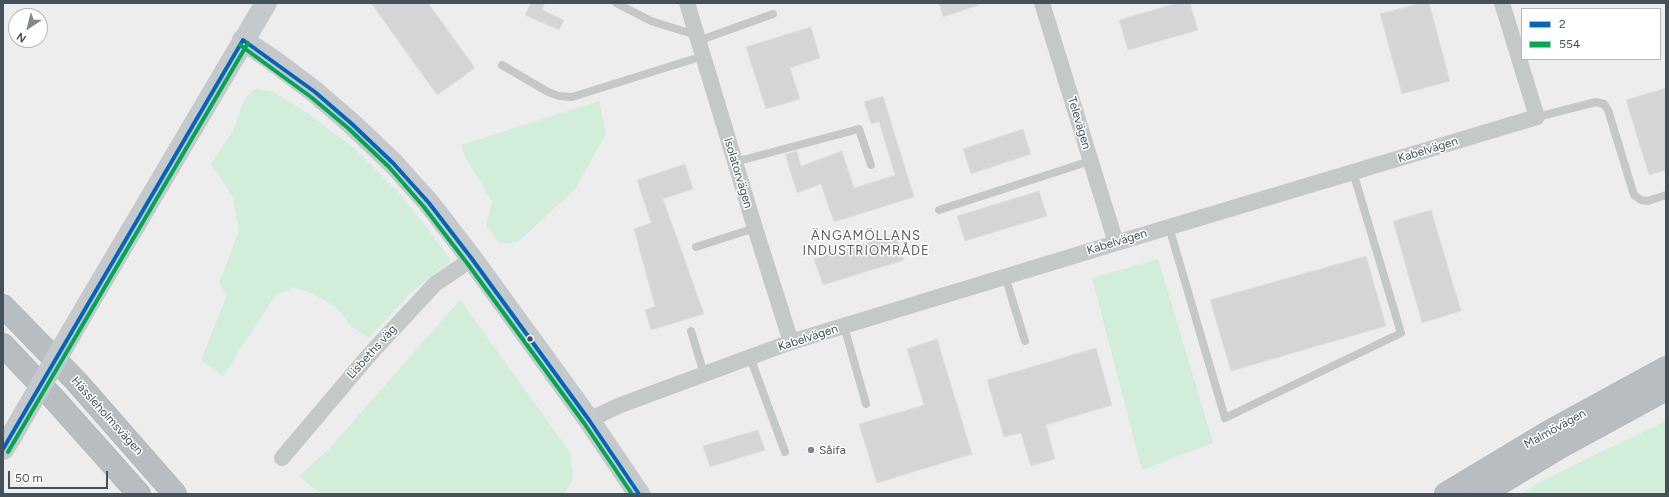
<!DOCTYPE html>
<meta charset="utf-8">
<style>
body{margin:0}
#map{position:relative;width:1669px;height:497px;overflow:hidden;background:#eeeded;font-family:Figtree,sans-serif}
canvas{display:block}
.frame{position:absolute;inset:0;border:4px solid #455159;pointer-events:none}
.legend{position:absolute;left:1521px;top:8px;width:140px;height:52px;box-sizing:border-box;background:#fff;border:1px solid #b5b9bd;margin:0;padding:5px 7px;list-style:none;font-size:12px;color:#455159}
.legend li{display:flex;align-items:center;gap:8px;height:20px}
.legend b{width:20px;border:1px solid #b5b9bd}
.north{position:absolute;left:8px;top:8px;width:40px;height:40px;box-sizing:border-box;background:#fff;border:1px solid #b5b9bd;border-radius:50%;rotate:215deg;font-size:11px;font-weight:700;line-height:16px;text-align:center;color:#455159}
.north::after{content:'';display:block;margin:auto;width:14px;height:18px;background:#80888d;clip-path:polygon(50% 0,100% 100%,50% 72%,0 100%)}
.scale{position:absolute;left:8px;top:471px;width:100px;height:18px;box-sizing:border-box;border:2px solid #455159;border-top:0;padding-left:5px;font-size:12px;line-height:14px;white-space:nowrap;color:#455159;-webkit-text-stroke:3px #fff;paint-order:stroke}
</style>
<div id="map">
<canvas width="1669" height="497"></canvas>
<div class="frame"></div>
<ul class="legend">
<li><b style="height:5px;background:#0065bd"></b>2</li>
<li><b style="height:5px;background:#00a651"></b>554</li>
</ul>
<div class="north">N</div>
<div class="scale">50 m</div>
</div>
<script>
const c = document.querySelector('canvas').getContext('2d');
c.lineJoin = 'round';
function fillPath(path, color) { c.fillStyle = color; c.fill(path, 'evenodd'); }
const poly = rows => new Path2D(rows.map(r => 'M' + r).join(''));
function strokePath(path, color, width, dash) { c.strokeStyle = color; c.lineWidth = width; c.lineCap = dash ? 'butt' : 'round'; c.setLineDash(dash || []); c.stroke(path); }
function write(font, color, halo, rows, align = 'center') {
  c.font = font + ' Figtree,sans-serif'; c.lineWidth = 3; c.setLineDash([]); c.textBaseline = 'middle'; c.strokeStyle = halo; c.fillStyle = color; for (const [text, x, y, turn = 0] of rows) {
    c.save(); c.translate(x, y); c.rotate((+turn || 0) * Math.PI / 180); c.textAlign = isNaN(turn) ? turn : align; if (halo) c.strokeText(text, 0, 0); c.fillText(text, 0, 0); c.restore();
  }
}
fillPath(poly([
 [254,89,272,91,309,114,354,148,400,194,429,230,451,261,411,292,369,338,351,326,336,307,313,294,293,287,275,296,223,376,201,360,227,295,219,283,239,230,232,195,211,164,233,131,244,100],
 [599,101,606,134,575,189,518,242,500,244,486,225,492,202,466,158,461,145],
 [1158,259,1213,443,1142,470,1092,278],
 [460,300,570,452,573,479,564,494,321,494,299,476,329,449],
 [1666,421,1666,494,1521,494,1543,480]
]), '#d2edda');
const building = poly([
 [371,3,428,3,475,68,437,95,371,3],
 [531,3,545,3,542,10,564,20,559,30,525,15,531,3],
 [939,3,978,3,979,5,943,17,939,3],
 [1177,3,1190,3,1198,30,1128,50,1119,20,1177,3],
 [1420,3,1429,3,1450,81,1402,94,1380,14,1420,3],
 [811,27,820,58,790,68,800,99,766,109,746,47,811,27],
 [1666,88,1666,170,1649,175,1626,100,1666,88],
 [883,96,914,197,834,222,821,184,797,193,785,154,797,151,801,166,842,151,854,188,895,175,879,122,871,124,864,102,883,96],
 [1023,129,1031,154,971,174,963,149,1023,129],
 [685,164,693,189,663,199,704,314,651,330,645,310,655,306,634,229,651,223,637,180,685,164],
 [1039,191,1047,216,965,241,957,216,1039,191],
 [1431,210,1461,311,1422,323,1393,221,1431,210],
 [896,234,904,260,823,285,814,259,896,234],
 [1366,256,1386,326,1231,371,1210,300,1366,256],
 [937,339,972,454,877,483,859,424,924,405,907,349,937,339],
 [1096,348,1112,405,1046,425,1055,459,1031,466,1021,433,1004,437,987,380,1096,348],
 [758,430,765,450,710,467,703,446,758,430]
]);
fillPath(building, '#d4d5d6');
strokePath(building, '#dfdfe0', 1);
const highway = poly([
 [3,306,76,381,175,494],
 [3,345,56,401,139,494],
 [1446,494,1549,432,1666,368],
 [1482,494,1558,448,1666,389]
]);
strokePath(highway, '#b3b8bc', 24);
strokePath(poly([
 [616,3,651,21,696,35],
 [698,41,773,14],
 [502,65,548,92,559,96,572,97,703,56],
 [1537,117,1596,102,1604,104,1608,110,1634,195,1641,200,1648,201,1666,195],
 [735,162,859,129,871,165],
 [939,210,1090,161],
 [1169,227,1225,418,1401,333,1353,172],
 [696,247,755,228],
 [1005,276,1025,341],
 [844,326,866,404],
 [691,331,704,374],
 [750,357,785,452]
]), '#c5c8c9', 8);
strokePath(poly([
 [687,3,755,228,791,342],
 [1042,3,1116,243],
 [589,420,618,406,791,342,1116,243,1537,117,1502,3],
 [282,458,370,354,435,284,472,259]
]), '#c5c8c9', 16);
strokePath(poly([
 [243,40,274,61,315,92,352,124,393,163,429,203,472,259,589,420,639,494],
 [78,321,266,3],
 [3,449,12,435]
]), '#c6c9cc', 22);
strokePath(highway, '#b8bdc1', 22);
strokePath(poly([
 [12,435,78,321]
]), '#c6c9cc', 22);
strokePath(poly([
 [243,40,315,92,352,124,393,163,429,203,472,259,589,420,639,494],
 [3,449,243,40]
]), '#0065bd', 4);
strokePath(poly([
 [240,45,311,97,348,128,389,167,424,207,467,263,584,423,632,494],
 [8,452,248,43]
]), '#00a651', 4);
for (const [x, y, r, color] of [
 [530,339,3.5,"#455159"],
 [811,450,4,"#80888d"]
]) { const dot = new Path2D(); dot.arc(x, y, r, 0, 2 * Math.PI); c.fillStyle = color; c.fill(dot); strokePath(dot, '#fff', 1.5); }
write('12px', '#455159', '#fff', [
 ["Televägen",1079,123,73],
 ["Kabelvägen",1428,150,-17],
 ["Isolatorvägen",738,173,73],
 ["Kabelvägen",1117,242,-17],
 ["Kabelvägen",808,338,-18],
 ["Lisbeths väg",372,352,-48],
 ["Hässleholmsvägen",107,416,48],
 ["Malmövägen",1555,429,-29]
]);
write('12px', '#455159', '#fff', [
 ["Såifa",819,450]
], 'left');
c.letterSpacing = '1px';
write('13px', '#595d61', '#fff', [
 ["ÄNGAMÖLLANS",866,236],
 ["INDUSTRIOMRÅDE",866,251]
]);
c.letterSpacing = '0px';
</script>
